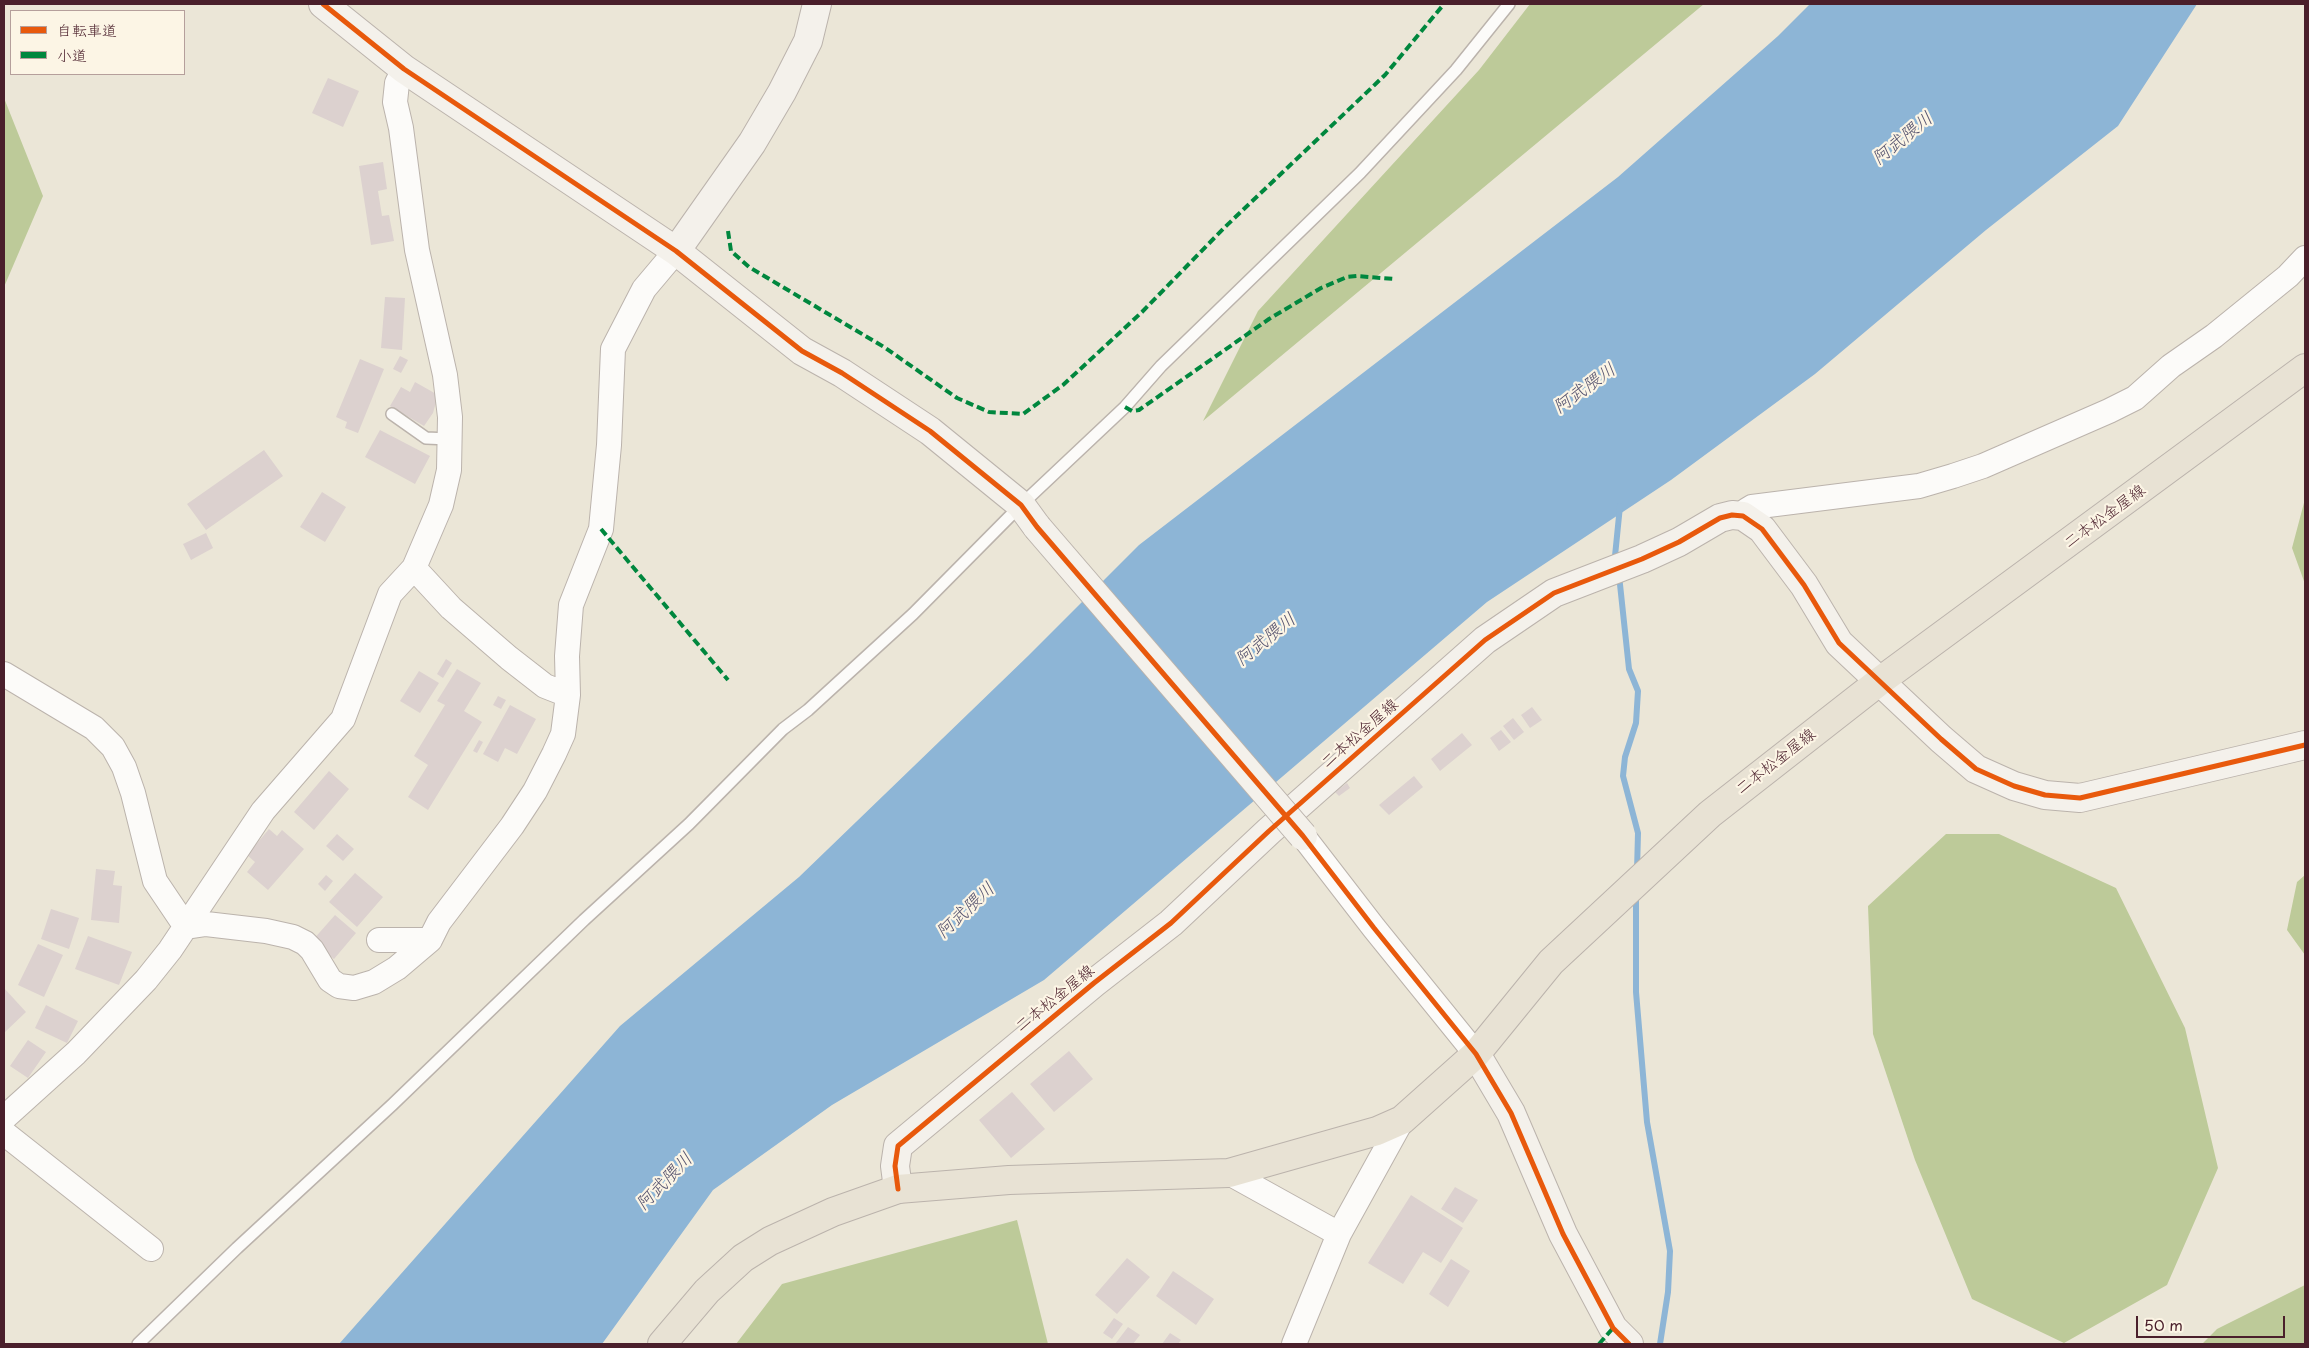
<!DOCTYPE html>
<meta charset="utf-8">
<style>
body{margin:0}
#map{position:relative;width:2309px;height:1348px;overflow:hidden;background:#ebe6d7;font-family:"Playpen Sans","Klee One",sans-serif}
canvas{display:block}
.frame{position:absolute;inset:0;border:5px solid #4a1f2b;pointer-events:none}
.legend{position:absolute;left:10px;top:10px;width:175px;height:65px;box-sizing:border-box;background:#fcf5e5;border:1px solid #b59f9b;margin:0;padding:6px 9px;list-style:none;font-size:15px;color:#4a1f2b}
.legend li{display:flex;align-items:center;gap:10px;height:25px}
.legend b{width:25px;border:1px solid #b59f9b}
.scale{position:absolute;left:2136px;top:1316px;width:149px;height:22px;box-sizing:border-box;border:2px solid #4a1f2b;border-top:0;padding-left:6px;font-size:15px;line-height:18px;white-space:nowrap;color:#4a1f2b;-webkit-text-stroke:4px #fcf5e5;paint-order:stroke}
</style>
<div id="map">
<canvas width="2309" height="1348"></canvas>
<div class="frame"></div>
<ul class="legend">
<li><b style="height:6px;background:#e8590c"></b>自転車道</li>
<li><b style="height:6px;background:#00873e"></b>小道</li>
</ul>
<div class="scale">50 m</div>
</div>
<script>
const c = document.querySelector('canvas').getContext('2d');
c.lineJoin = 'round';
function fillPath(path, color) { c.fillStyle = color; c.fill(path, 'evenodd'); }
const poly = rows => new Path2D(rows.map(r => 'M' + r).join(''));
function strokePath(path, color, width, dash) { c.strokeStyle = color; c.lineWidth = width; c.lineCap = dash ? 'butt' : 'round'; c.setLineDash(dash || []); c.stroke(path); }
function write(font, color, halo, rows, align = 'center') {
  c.font = font + ' "Playpen Sans","Klee One",sans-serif'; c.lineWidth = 4.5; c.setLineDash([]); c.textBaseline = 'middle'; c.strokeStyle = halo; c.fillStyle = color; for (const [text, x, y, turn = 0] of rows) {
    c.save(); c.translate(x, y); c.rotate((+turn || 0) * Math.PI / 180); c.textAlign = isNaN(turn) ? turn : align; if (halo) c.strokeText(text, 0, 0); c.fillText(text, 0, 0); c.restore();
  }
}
fillPath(poly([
 [1530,4,1704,4,1203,421,1258,311,1479,70],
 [4,98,43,196,4,287],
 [2305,499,2305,584,2292,548],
 [1946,834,1999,834,2116,888,2185,1028,2218,1168,2167,1285,2064,1343,1972,1299,1915,1160,1873,1034,1868,906],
 [2305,875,2305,955,2287,930,2297,882],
 [1017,1220,1048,1344,736,1344,782,1284],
 [2305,1285,2305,1344,2202,1344,2217,1329]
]), '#bdca99');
fillPath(poly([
 [1810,4,2197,4,2118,126,1986,230,1815,374,1671,480,1487,602,1044,980,832,1105,713,1190,602,1344,339,1344,620,1026,799,877,1028,656,1139,545,1618,177,1778,36]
]), '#8db5d6');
strokePath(poly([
 [1616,563,1615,556,1620,506],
 [1619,575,1629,669,1638,691,1636,723,1625,757,1623,776,1638,833,1637,871],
 [1636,894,1636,992,1647,1122,1670,1251,1668,1292,1660,1344]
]), '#8db5d6', 6);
fillPath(poly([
 [328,78,359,91,343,127,312,113],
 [383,162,387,189,378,191,382,216,389,215,394,241,371,245,359,166],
 [385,297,405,298,402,350,381,348],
 [400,356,408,360,401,373,393,369],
 [360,359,384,369,358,433,345,428,347,422,336,417],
 [415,382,438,395,433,413,424,426,390,406,401,387,410,392],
 [380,430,430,456,415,484,365,457],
 [264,450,283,476,206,530,187,504],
 [322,492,346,507,325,542,300,527],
 [206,533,213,548,191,560,183,544],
 [446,659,452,663,443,678,437,674],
 [457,669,481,683,464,711,482,722,428,810,408,797,428,765,414,756,445,705,437,701],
 [419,671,439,683,420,713,400,701],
 [498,696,506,700,501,709,493,705],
 [510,705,536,719,517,754,505,748,498,762,483,754],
 [1532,707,1542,720,1530,728,1521,715],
 [1513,718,1524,732,1514,740,1503,726],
 [1501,730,1511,742,1499,751,1490,738],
 [1462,733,1472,745,1440,771,1431,759],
 [479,740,483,742,477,753,473,751],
 [329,771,349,789,314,830,294,812],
 [1414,776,1423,787,1389,815,1379,805],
 [1347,783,1350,788,1339,796,1335,792],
 [269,829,277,836,282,830,304,849,268,890,247,872,255,862,247,855],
 [337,834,354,849,343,861,326,846],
 [96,869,115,871,113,885,122,886,119,923,91,920],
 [355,873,383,897,357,927,329,902],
 [326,875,333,881,325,891,318,884],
 [51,909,79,918,69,949,41,939],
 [335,915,356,933,334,959,312,941],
 [88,936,132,952,119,985,75,969],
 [38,944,63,955,44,997,18,985],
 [4,988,26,1012,4,1033],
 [46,1005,78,1021,67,1043,35,1028],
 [28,1040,46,1052,28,1078,10,1066],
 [1069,1051,1093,1079,1054,1112,1030,1084],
 [1012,1092,1045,1129,1011,1158,979,1120],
 [1455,1187,1478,1200,1463,1223,1441,1209],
 [1411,1195,1463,1228,1441,1263,1423,1252,1403,1284,1368,1263],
 [1127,1258,1150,1277,1117,1314,1095,1295],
 [1451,1259,1470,1271,1448,1307,1429,1294],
 [1173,1271,1214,1299,1196,1325,1156,1296],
 [1114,1318,1123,1324,1112,1339,1103,1333],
 [1128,1327,1140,1335,1133,1344,1115,1344],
 [1170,1333,1181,1340,1178,1344,1162,1344]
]), '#dcd1cf');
const lane = poly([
 [392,414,426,438,449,439],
 [138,1344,237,1248,392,1105,584,920,689,824,783,729,808,710,913,614,1021,505,1125,407,1161,366,1360,173,1456,70,1509,4]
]);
const street = poly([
 [1743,516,1747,510,1752,507,1919,486,1953,476,1983,466,2109,411,2135,398,2171,366,2214,336,2288,276,2305,258],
 [414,568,451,608,509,658,545,686,568,695],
 [4,674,94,728,113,747,124,767,133,793,155,881,186,927,206,924,266,931,293,937,305,943,312,950,330,980,339,986,354,988,374,982,397,968,430,940],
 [1303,836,1374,928,1476,1054],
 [379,940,430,940,439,922,512,826,535,791,554,754,563,734,568,695,567,656,571,605,601,529,609,445,613,349,644,289,676,251],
 [4,1118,76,1053,146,980,170,950,263,811,343,719,390,594,414,568,441,505,449,470,450,417,445,375,417,250,401,128,395,102,397,83,404,69],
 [4,1133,151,1249],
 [1229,1173,1339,1234],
 [1294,1344,1339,1234,1402,1120]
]);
const secondary = poly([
 [323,4,404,69,676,251,802,351,842,373,930,431,1021,505,1037,527],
 [676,251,752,143,782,92,808,41,817,4],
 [1476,1054,1511,1113,1563,1234,1613,1328,1629,1344],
 [898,1189,895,1166,898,1146,1094,983,1171,923,1269,831,1485,640,1554,593,1642,559,1679,542,1720,518,1732,515,1743,516,1762,529,1804,585,1839,643,1941,739,1976,769,2014,786,2045,795,2080,798,2305,745]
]);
const primary = poly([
 [662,1344,707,1291,743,1258,770,1241,833,1212,898,1189,1009,1180,1229,1173,1377,1131,1402,1120,1476,1054,1551,962,1710,814,1880,681,2305,368]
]);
strokePath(lane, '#bbb3ac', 14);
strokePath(street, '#bbb3ac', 26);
strokePath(secondary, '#bbb3ac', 30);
strokePath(primary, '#bbb3ac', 30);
strokePath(lane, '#fcfbf9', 11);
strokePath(street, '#fcfbf9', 24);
strokePath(secondary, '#f4f1eb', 28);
strokePath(primary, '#e8e2d4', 28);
const secondaryBridge = poly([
 [1037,527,1303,836]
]);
strokePath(secondaryBridge, '#bbb3ac', 30, []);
strokePath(secondaryBridge, '#f4f1eb', 28);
strokePath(poly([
 [728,231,731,251,749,267,884,347,957,398,989,412,1023,414,1063,385,1142,312,1225,227,1385,75,1444,4],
 [1125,407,1132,411,1139,410,1269,319,1321,288,1347,277,1357,276,1394,279],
 [601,529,728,680],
 [1599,1344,1613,1328]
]), '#00873e', 4, [8, 4]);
strokePath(poly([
 [323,4,404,69,676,251,802,351,842,373,930,431,1021,505,1037,527,1303,836,1374,928,1476,1054,1511,1113,1563,1234,1613,1328,1629,1344],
 [898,1189,895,1166,898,1146,1094,983,1171,923,1269,831,1485,640,1554,593,1642,559,1679,542,1720,518,1732,515,1743,516,1762,529,1804,585,1839,643,1941,739,1976,769,2014,786,2045,795,2080,798,2305,745]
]), '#e8590c', 5);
write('16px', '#4a1f2b', '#fcf5e5', [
 ["二本松金屋線",2105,517,-36],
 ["二本松金屋線",1360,734,-41],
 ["二本松金屋線",1776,762,-38],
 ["二本松金屋線",1055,999,-39]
]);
write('italic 18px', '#55536f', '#fcf5e5', [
 ["阿武隈川",1903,139,-39],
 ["阿武隈川",1585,389,-36],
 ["阿武隈川",1266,640,-39],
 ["阿武隈川",966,911,-43],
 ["阿武隈川",665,1182,-46]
]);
</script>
